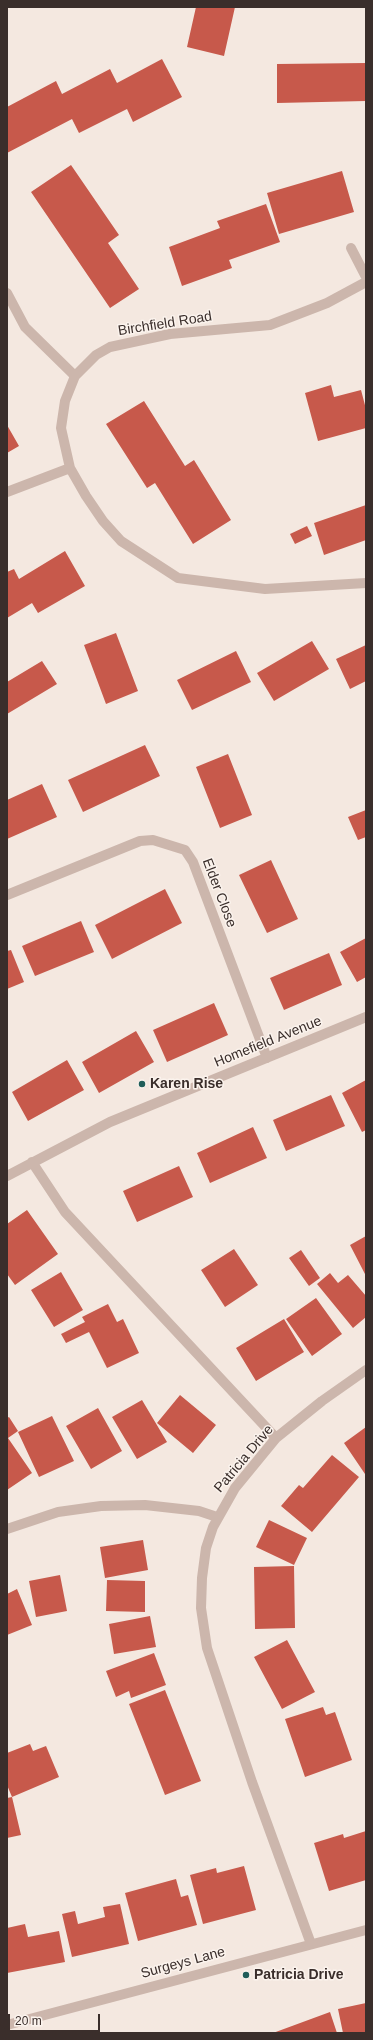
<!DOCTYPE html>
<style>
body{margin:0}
#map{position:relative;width:373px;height:2040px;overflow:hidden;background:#f4e8e0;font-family:Arial,sans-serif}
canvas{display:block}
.frame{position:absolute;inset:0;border:8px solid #3a2e2b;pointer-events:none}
.scale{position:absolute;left:8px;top:2014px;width:92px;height:18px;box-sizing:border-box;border:2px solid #3a2e2b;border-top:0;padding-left:5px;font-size:12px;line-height:14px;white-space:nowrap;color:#3a2e2b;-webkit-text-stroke:3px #fbf3ed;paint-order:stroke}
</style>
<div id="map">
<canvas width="373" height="2040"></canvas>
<div class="frame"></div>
<div class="scale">20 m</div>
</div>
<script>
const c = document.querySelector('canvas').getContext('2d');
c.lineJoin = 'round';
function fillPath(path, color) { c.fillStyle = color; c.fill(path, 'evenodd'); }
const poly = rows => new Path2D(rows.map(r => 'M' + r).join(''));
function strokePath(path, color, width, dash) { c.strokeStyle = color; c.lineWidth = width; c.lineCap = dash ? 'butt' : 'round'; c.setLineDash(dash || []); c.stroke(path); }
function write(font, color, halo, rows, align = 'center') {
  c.font = font + ' Arial,sans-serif'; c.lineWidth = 3; c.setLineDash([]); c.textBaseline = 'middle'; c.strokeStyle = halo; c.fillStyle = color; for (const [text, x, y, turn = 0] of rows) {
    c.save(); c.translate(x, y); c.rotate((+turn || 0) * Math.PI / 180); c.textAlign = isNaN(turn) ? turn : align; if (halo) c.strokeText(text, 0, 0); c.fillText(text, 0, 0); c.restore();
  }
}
fillPath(poly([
 [196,7,235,7,224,56,187,47],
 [162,59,182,97,133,122,127,109,79,133,72,119,7,153,7,107,56,81,62,94,110,69,117,83],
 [366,63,366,101,277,103,277,64],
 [71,165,119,235,108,243,139,289,110,308,31,192],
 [342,171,354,212,279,234,267,193],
 [266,204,280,242,229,260,232,268,182,286,169,247,220,228,217,221],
 [331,385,334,397,361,390,366,409,366,428,318,441,305,393],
 [144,401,185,466,194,460,231,520,193,544,155,483,147,488,106,424],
 [7,425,19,446,7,453],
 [366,505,366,540,324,555,314,523],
 [307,526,312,536,295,544,290,534],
 [65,551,85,586,38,613,32,603,7,618,7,572,14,569,19,579],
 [116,633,138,691,106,704,84,645],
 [312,641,329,669,274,701,257,673],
 [366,645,366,681,350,689,336,659],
 [236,651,251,682,192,710,177,680],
 [42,661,57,684,7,714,7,682],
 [145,745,160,776,83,812,68,780],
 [228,754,252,815,220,828,196,767],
 [42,784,57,817,7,839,7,800],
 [366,810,366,837,358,840,348,817],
 [271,860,298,919,267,933,239,875],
 [165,889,182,923,112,959,95,925],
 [81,921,94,952,35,976,22,946],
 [366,938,366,977,357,982,340,952],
 [11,950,24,982,7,989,7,951],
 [329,953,342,985,284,1010,270,978],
 [214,1003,228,1035,167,1062,153,1030],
 [136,1031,154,1062,99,1093,82,1062],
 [67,1060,84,1090,28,1121,12,1092],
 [366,1080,366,1130,362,1132,342,1093],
 [331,1095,345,1126,286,1151,273,1120],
 [253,1127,267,1158,210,1183,197,1153],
 [179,1166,193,1197,137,1222,123,1191],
 [27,1210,58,1254,15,1285,7,1274,7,1224],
 [366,1236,366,1276,350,1245],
 [234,1249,258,1285,225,1307,201,1270],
 [301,1250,320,1278,309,1286,289,1258],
 [61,1272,83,1310,54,1327,31,1290],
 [330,1273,338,1283,348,1275,366,1296,366,1317,353,1328,317,1284],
 [316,1298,342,1334,312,1356,286,1319],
 [108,1304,117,1322,123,1319,139,1353,107,1368,89,1332,66,1343,61,1334,85,1322,82,1317],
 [284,1319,304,1352,256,1381,236,1348],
 [180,1395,216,1425,193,1453,157,1423],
 [142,1400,167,1442,137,1459,112,1417],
 [98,1408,122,1451,91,1469,66,1426],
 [52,1416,74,1461,39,1477,18,1432],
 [9,1417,18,1431,8,1438,32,1473,7,1490,7,1418],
 [366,1427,366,1473,365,1474,344,1443],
 [332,1455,359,1477,312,1532,281,1506,299,1485,303,1488],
 [269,1520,307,1538,294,1565,256,1547],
 [143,1540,148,1570,105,1578,100,1547],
 [294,1566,295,1628,255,1629,254,1567],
 [60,1575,67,1611,36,1617,29,1581],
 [107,1580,145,1581,145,1612,106,1611],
 [17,1589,32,1625,7,1635,7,1594],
 [150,1616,156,1647,114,1654,109,1624],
 [287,1640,315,1692,282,1709,254,1657],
 [154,1653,166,1685,131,1698,129,1691,116,1697,106,1671],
 [165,1690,201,1781,165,1795,129,1704],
 [323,1707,326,1715,335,1712,352,1760,305,1777,285,1719],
 [30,1744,33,1751,46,1746,59,1777,12,1797,7,1785,7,1753],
 [12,1797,21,1835,7,1838,7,1798],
 [366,1831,366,1880,329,1891,314,1843,343,1834,344,1838],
 [244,1866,256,1910,203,1924,190,1875,216,1868,217,1873],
 [176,1879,181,1897,188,1895,197,1925,138,1941,125,1893],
 [120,1904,129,1944,72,1957,62,1914,75,1911,78,1924,105,1917,103,1907],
 [25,1924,28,1937,59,1931,65,1962,7,1973,7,1928],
 [366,2003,366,2033,343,2033,338,2009],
 [330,2012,337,2033,273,2033]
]), '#c7594b');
strokePath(poly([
 [351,248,366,277],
 [366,282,327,303,270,325,170,334,110,347,96,355,75,376,65,401,61,428,70,468,86,496,103,521,121,541,178,578,265,589,366,583],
 [7,293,25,327,75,376],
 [7,492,70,468],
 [7,895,140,841,153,840,185,850,193,862,267,1058],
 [32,1162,65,1212,276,1438],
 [7,1176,110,1122,366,1017],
 [7,1529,58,1512,101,1506,145,1505,199,1511,217,1517],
 [311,1944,252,1782,207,1648,201,1608,202,1578,206,1548,213,1527,235,1488,276,1438,322,1401,366,1370],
 [7,2025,366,1930]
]), '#ccb6ac', 10);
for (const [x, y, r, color] of [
 [142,1084,4,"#1f5d59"],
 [246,1975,4,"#1f5d59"]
]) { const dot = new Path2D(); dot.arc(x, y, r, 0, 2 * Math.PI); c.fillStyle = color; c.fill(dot); strokePath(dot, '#fbf3ed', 1.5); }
write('14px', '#3a2e2b', '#fbf3ed', [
 ["Birchfield Road",165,324,-9],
 ["Elder Close",219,893,69],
 ["Homefield Avenue",268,1042,-22],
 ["Patricia Drive",244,1459,-50],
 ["Surgeys Lane",183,1963,-15]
]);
write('bold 14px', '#3a2e2b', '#fbf3ed', [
 ["Karen Rise",150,1084],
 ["Patricia Drive",254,1975]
], 'left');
</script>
